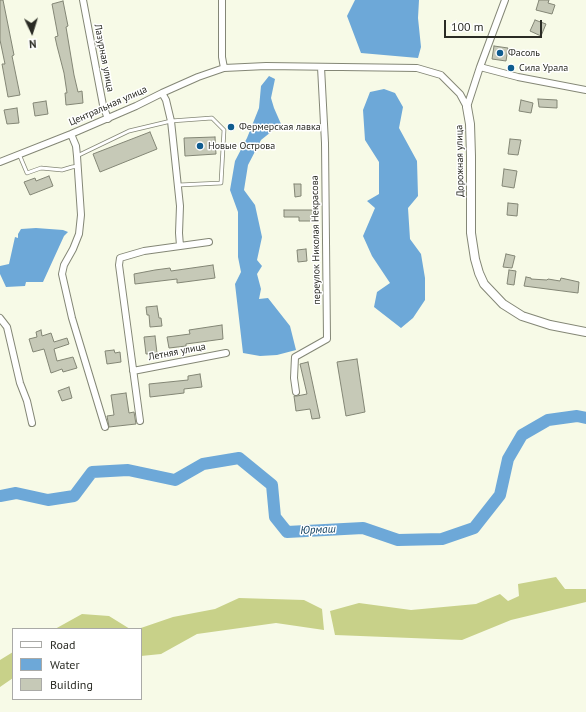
<!DOCTYPE html>
<meta charset="utf-8">
<style>
body{margin:0}
#map{position:relative;width:586px;height:712px;overflow:hidden;background:#f7fae7;font-family:"PT Sans",sans-serif}
canvas{display:block}
.legend{position:absolute;left:12px;top:628px;width:130px;height:72px;box-sizing:border-box;background:#fff;border:1px solid #aaaaa7;margin:0;padding:5px 7px;list-style:none;font-size:12px;color:#2a2b24}
.legend li{display:flex;align-items:center;gap:8px;height:20px}
.legend b{width:20px;border:1px solid #aaaaa7}
.north{position:absolute;left:12px;top:12px;width:40px;height:40px;-webkit-text-stroke:3px #fff;paint-order:stroke;rotate:176deg;font-size:11px;font-weight:700;line-height:16px;text-align:center;color:#2a2b24}
.north::after{content:'';display:block;margin:auto;width:14px;height:18px;background:#2a2b24;clip-path:polygon(50% 0,100% 100%,50% 72%,0 100%)}
.scale{position:absolute;left:444px;top:20px;width:98px;height:18px;box-sizing:border-box;border:2px solid #2a2b24;border-top:0;padding-left:5px;font-size:12px;line-height:14px;white-space:nowrap;color:#2a2b24;-webkit-text-stroke:3px #fff;paint-order:stroke}
</style>
<div id="map">
<canvas width="586" height="712"></canvas>
<ul class="legend">
<li><b style="height:5px;background:#fff"></b>Road</li>
<li><b style="height:11px;background:#6da8d8"></b>Water</li>
<li><b style="height:11px;background:#c6c9b7"></b>Building</li>
</ul>
<div class="north">N</div>
<div class="scale">100 m</div>
</div>
<script>
const c = document.querySelector('canvas').getContext('2d');
c.lineJoin = 'round';
function fillPath(path, color) { c.fillStyle = color; c.fill(path, 'evenodd'); }
const poly = rows => new Path2D(rows.map(r => 'M' + r).join(''));
function strokePath(path, color, width, dash) { c.strokeStyle = color; c.lineWidth = width; c.lineCap = dash ? 'butt' : 'round'; c.setLineDash(dash || []); c.stroke(path); }
function write(font, color, halo, rows, align = 'center') {
  c.font = font + ' "PT Sans",sans-serif'; c.lineWidth = 3; c.setLineDash([]); c.textBaseline = 'middle'; c.strokeStyle = halo; c.fillStyle = color; for (const [text, x, y, turn = 0] of rows) {
    c.save(); c.translate(x, y); c.rotate((+turn || 0) * Math.PI / 180); c.textAlign = isNaN(turn) ? turn : align; if (halo) c.strokeText(text, 0, 0); c.fillText(text, 0, 0); c.restore();
  }
}
fillPath(poly([
 [556,577,565,589,586,589,586,602,511,620,462,640,335,635,330,611,359,603,411,610,476,604,500,594,508,601,519,596,518,584],
 [239,598,304,600,322,609,324,630,276,623,197,634,161,654,141,656,141,629,138,629,173,617,215,609],
 [82,614,109,616,130,629,55,629],
 [13,652,13,678,0,687,0,660]
]), '#c8d189');
fillPath(poly([
 [355,0,419,0,418,18,421,47,418,58,361,53,347,16],
 [269,76,275,79,271,98,274,108,281,124,261,140,248,165,244,190,255,205,262,237,257,260,262,266,257,274,261,289,259,299,268,298,290,326,296,350,277,355,260,356,243,353,235,284,241,272,238,257,238,212,230,190,235,161,247,138,259,108,261,86],
 [384,89,395,93,403,107,399,128,417,161,418,196,408,208,410,239,421,254,425,278,425,300,413,318,401,328,374,307,377,292,390,283,372,256,363,236,375,208,367,201,379,194,379,162,365,140,363,110,370,92],
 [36,228,63,230,68,232,64,236,43,282,26,282,25,286,6,287,0,274,0,266,9,264,15,237,18,238,18,234,21,229]
]), '#6da8d8');
strokePath(poly([
 [0,496,16,493,48,500,74,496,92,472,128,470,175,480,203,464,239,458,272,485,275,517,287,532,363,528,398,540,442,539,474,528,500,495,508,459,522,435,548,420,577,416,586,418]
]), '#6da8d8', 12);
const building = poly([
 [0,0,3,0,14,55,12,56,20,95,8,97,2,64,5,64,0,40,0,0],
 [539,0,549,0,548,3,555,5,552,14,536,10,539,0],
 [63,1,68,26,66,27,74,75,78,92,82,91,83,103,66,105,65,93,67,93,64,73,57,46,55,37,58,36,52,4,63,1],
 [535,20,546,24,541,36,530,31,535,20],
 [494,46,508,48,506,61,492,59,494,46],
 [538,99,557,100,557,108,539,107,538,99],
 [521,100,533,103,531,113,519,111,521,100],
 [46,101,48,114,35,116,33,103,46,101],
 [17,108,19,123,7,124,4,110,17,108],
 [150,132,157,149,100,172,93,154,150,132],
 [215,137,216,154,185,156,184,138,215,137],
 [510,139,521,140,518,155,508,154,510,139],
 [504,169,517,171,514,188,502,186,504,169],
 [49,176,53,186,30,195,24,182,35,178,36,181,49,176],
 [294,184,301,184,301,196,295,197,294,184],
 [508,203,518,204,517,216,507,215,508,203],
 [284,210,314,210,314,221,299,221,299,217,284,217,284,210],
 [306,249,307,261,298,262,297,250,306,249],
 [506,254,515,256,512,268,503,267,506,254],
 [213,265,215,278,177,283,177,279,135,284,134,274,155,270,170,268,171,271,213,265],
 [509,270,516,271,514,285,507,284,509,270],
 [526,277,531,278,531,279,547,280,548,279,560,281,561,278,579,282,578,293,524,286,526,277],
 [157,306,159,318,161,318,162,326,150,327,149,315,147,315,146,307,157,306],
 [222,325,223,339,186,344,186,346,169,348,167,337,190,334,189,330,222,325],
 [41,330,42,336,51,333,54,342,67,338,69,344,54,349,57,361,73,357,77,368,63,372,62,369,51,373,44,349,33,352,29,339,37,337,36,332,41,330],
 [155,336,157,353,146,354,144,337,155,336],
 [114,350,115,353,120,352,121,362,107,364,105,351,114,350],
 [357,359,365,412,346,416,337,362,357,359],
 [308,362,320,418,312,419,310,409,296,411,294,396,297,396,307,394,300,364,308,362],
 [200,374,202,387,184,389,184,393,150,397,149,384,188,380,188,376,200,374],
 [69,387,72,398,62,401,58,391,69,387],
 [126,393,129,413,134,412,136,424,109,427,107,416,114,415,111,395,126,393]
]);
fillPath(building, '#c6c9b7');
strokePath(building, '#838675', 1);
const service = poly([
 [19,154,27,173,41,168,62,170,72,167,78,166],
 [77,156,129,131,171,121,212,118,224,130,221,183,179,185]
]);
const minor = poly([
 [83,0,103,105,108,119],
 [222,0,222,57,224,68],
 [480,67,518,77,586,90],
 [162,93,166,100,171,121,180,206,179,233,180,246],
 [467,107,480,67,505,0],
 [71,134,76,146,77,156,81,215,79,234,73,249,64,265,62,274,72,318,105,427],
 [0,162,71,134,136,106,162,93,198,77,224,68,266,66,417,68,441,75,460,94,467,107],
 [0,318,7,327,20,383,27,401,32,423],
 [133,371,226,353],
 [296,392,294,378,295,357,327,339,325,143,321,67],
 [140,421,119,265,120,258,144,251,209,242]
]);
const tertiary = poly([
 [467,107,470,124,471,156,471,233,475,259,479,273,484,284,503,304,522,316,550,325,586,332]
]);
strokePath(service, '#848776', 4.5);
strokePath(minor, '#848776', 8);
strokePath(tertiary, '#848776', 10);
strokePath(service, '#fff', 3);
strokePath(minor, '#fff', 6);
strokePath(tertiary, '#fff', 8);
for (const [x, y, r, color] of [
 [500,53,4,"#0f5c8f"],
 [511,68,4,"#0f5c8f"],
 [231,127,4,"#0f5c8f"],
 [200,146,4,"#0f5c8f"]
]) { const dot = new Path2D(); dot.arc(x, y, r, 0, 2 * Math.PI); c.fillStyle = color; c.fill(dot); strokePath(dot, '#fff', 1.5); }
write('10px', '#2a2b24', '#fff', [
 ["Фасоль",508,53],
 ["Сила Урала",519,68],
 ["Фермерская лавка",239,127],
 ["Новые Острова",208,146]
], 'left');
write('10px', '#2a2b24', '#fff', [
 ["Лазурная улица",104,58,79],
 ["Центральная улица",108,106,-24],
 ["Дорожная улица",460,161,-91],
 ["переулок Николая Некрасова",316,240,-91],
 ["Летняя улица",177,352,-11]
]);
write('italic 11px', '#073757', '#fff', [
 ["Юрмаш",318,530,-3]
]);
</script>
